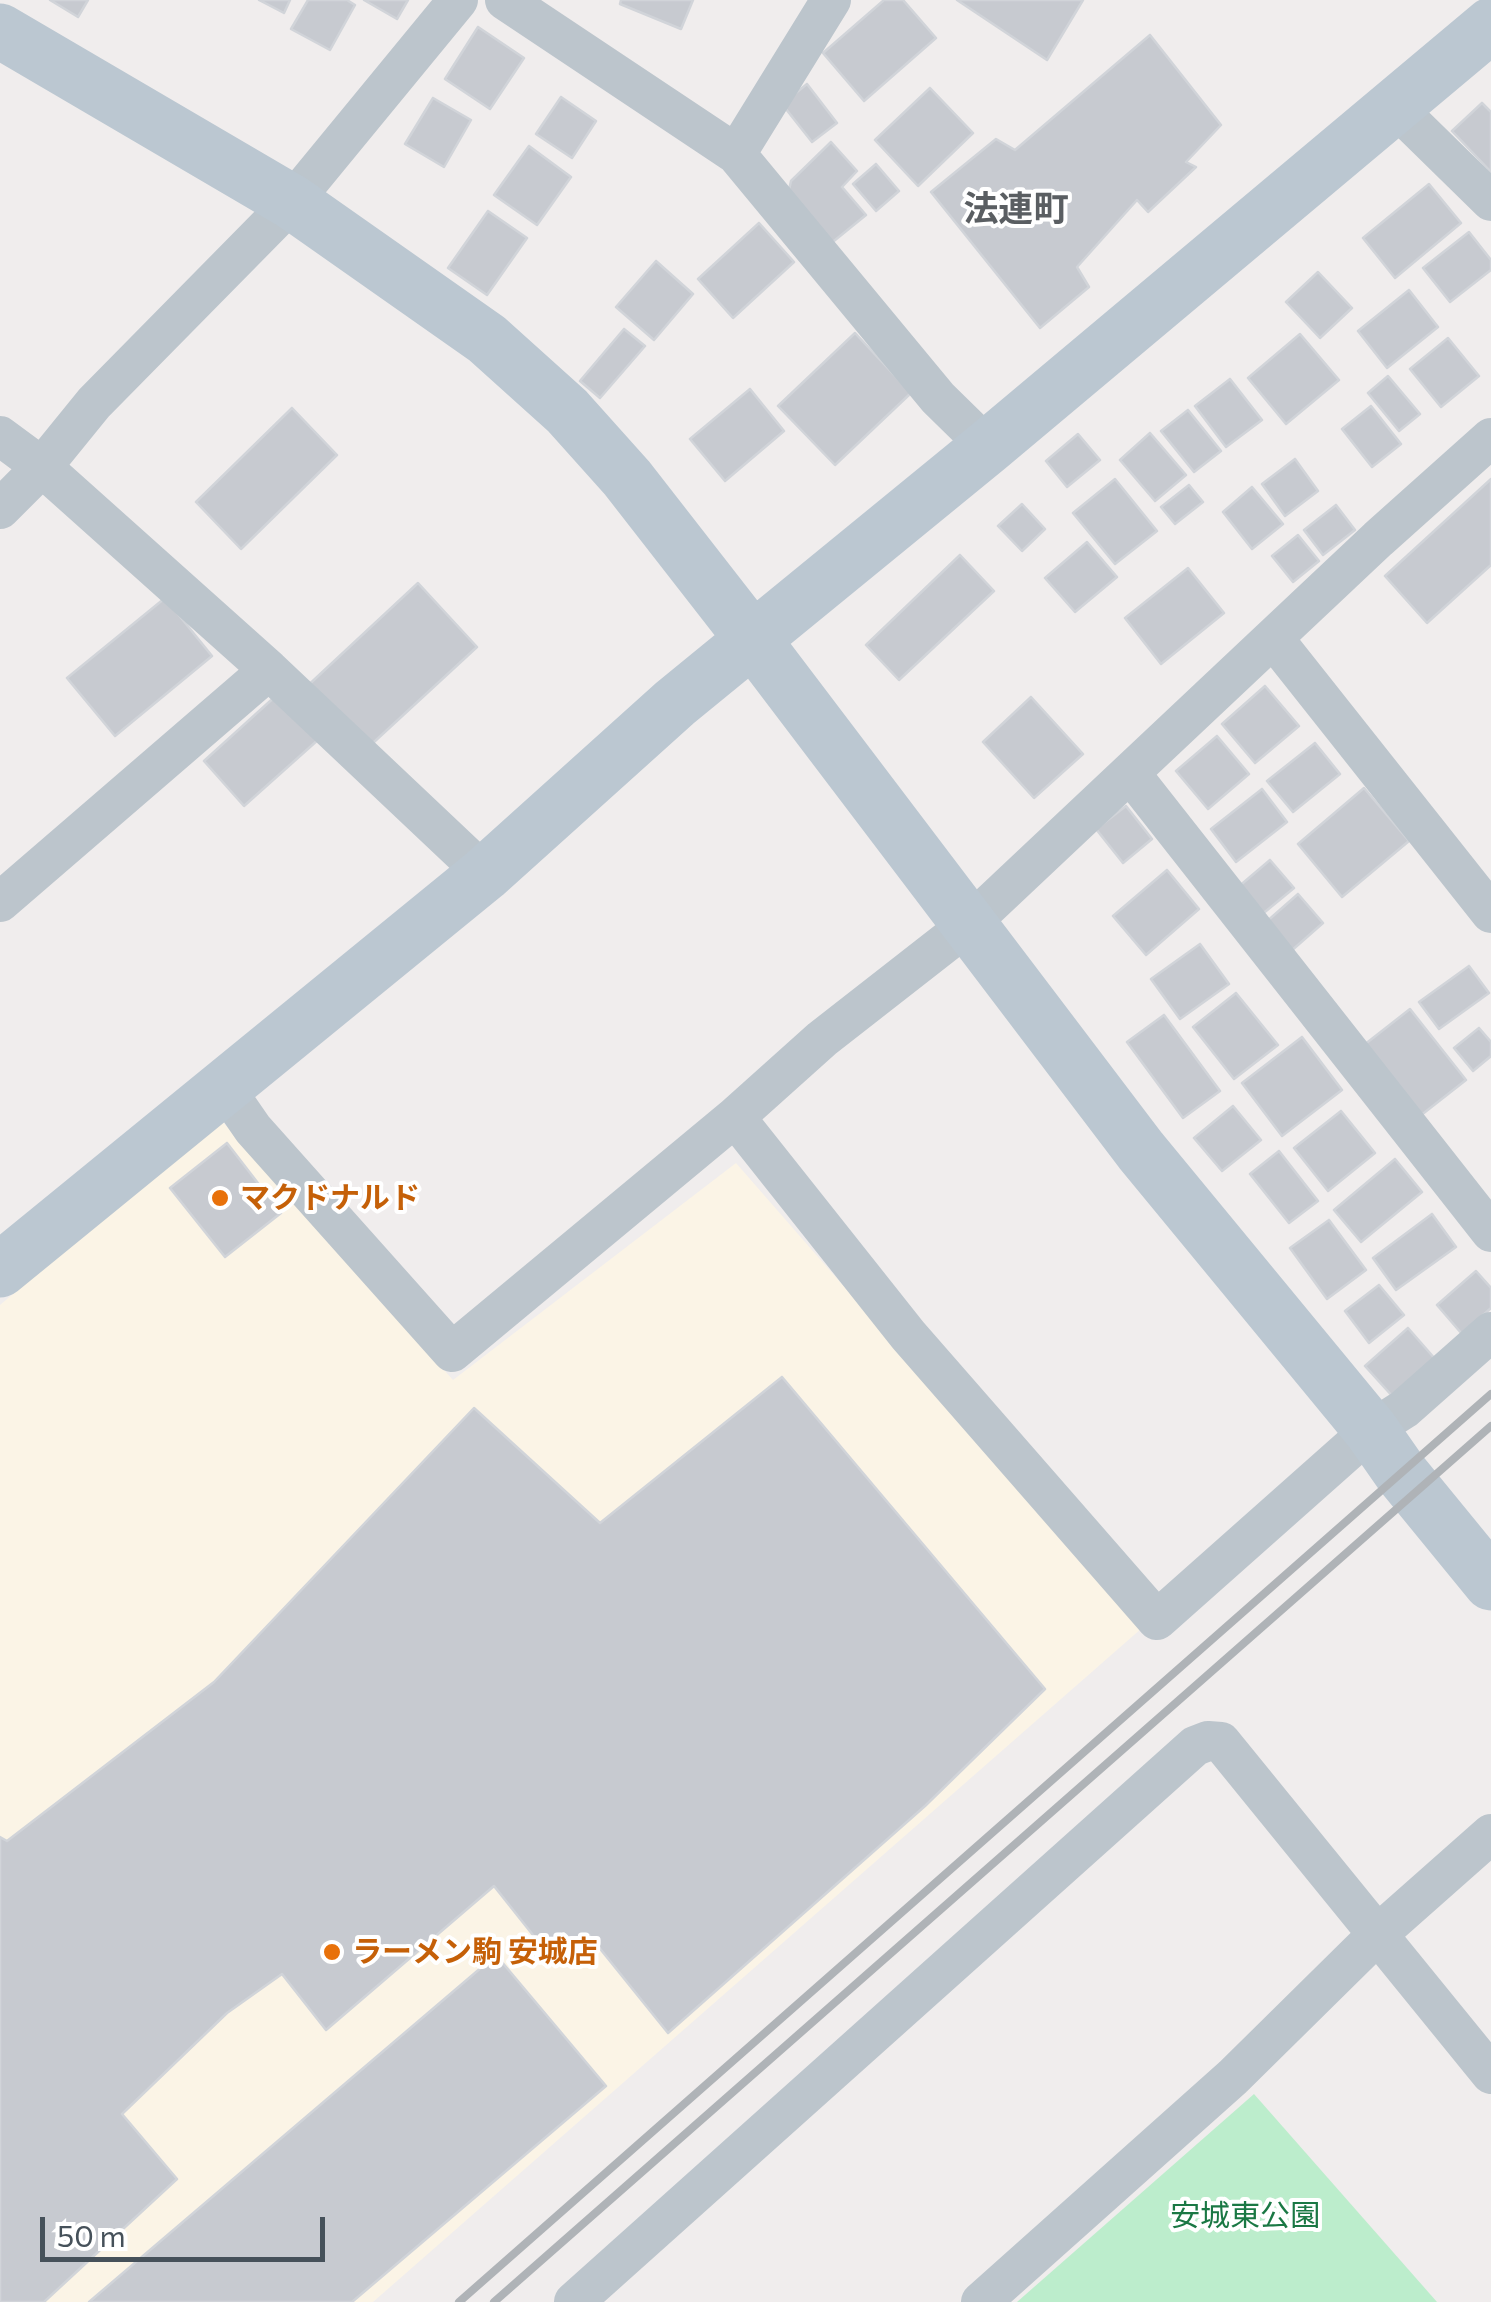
<!DOCTYPE html>
<meta charset="utf-8">
<style>
body{margin:0}
#map{position:relative;width:1491px;height:2302px;overflow:hidden;background:#f0eded;font-family:Commissioner,sans-serif}
canvas{display:block}
.scale{position:absolute;left:40px;top:2217px;width:285px;height:45px;box-sizing:border-box;border:5px solid #46515a;border-top:0;padding-left:12px;font-size:30px;line-height:35px;white-space:nowrap;color:#46515a;-webkit-text-stroke:8px #fff;paint-order:stroke}
</style>
<div id="map">
<canvas width="1491" height="2302"></canvas>
<div class="scale">50 m</div>
</div>
<script>
const c = document.querySelector('canvas').getContext('2d');
c.lineJoin = 'round';
function fillPath(path, color) { c.fillStyle = color; c.fill(path, 'evenodd'); }
const poly = rows => new Path2D(rows.map(r => 'M' + r).join(''));
function strokePath(path, color, width, dash) { c.strokeStyle = color; c.lineWidth = width; c.lineCap = dash ? 'butt' : 'round'; c.setLineDash(dash || []); c.stroke(path); }
function write(font, color, halo, rows, align = 'center') {
  c.font = font + ' Commissioner,"Noto Sans JP",sans-serif'; c.lineWidth = 8; c.setLineDash([]); c.textBaseline = 'middle'; c.strokeStyle = halo; c.fillStyle = color; for (const [text, x, y, turn = 0] of rows) {
    c.save(); c.translate(x, y); c.rotate((+turn || 0) * Math.PI / 180); c.textAlign = isNaN(turn) ? turn : align; if (halo) c.strokeText(text, 0, 0); c.fillText(text, 0, 0); c.restore();
  }
}
fillPath(poly([
 [220,1119,453,1380,736,1163,1142,1628,373,2302,0,2302,0,1305]
]), '#fbf4e6');
fillPath(poly([
 [1254,2094,1437,2302,1017,2302]
]), '#bcedcc');
const building = poly([
 [50,0,88,0,78,17,50,0],
 [259,0,290,0,284,13,259,0],
 [308,0,347,0,355,5,330,50,291,29,308,0],
 [364,0,408,0,397,19,364,0],
 [621,0,693,0,681,29,620,4,621,0],
 [884,0,903,0,936,38,864,101,823,53,884,0],
 [957,0,1083,0,1047,60,957,0],
 [478,27,524,58,490,109,445,79,478,27],
 [1150,35,1221,125,1186,162,1196,167,1148,212,1137,200,1077,267,1089,287,1040,328,931,192,996,139,1015,150,1150,35],
 [807,84,837,123,812,142,782,104,807,84],
 [930,88,973,133,918,186,875,140,930,88],
 [561,97,596,121,572,158,536,134,561,97],
 [433,98,471,120,444,167,405,144,433,98],
 [1482,103,1491,112,1491,172,1452,131,1482,103],
 [831,142,857,171,842,187,866,215,824,249,785,208,791,181,831,142],
 [529,146,571,177,537,225,494,195,529,146],
 [876,164,899,191,876,211,853,184,876,164],
 [1429,184,1461,223,1395,278,1363,238,1429,184],
 [488,211,527,238,487,295,448,268,488,211],
 [759,223,794,262,733,318,698,279,759,223],
 [1469,232,1491,260,1491,270,1450,302,1423,268,1469,232],
 [656,261,693,294,654,340,616,307,656,261],
 [1318,272,1352,308,1320,338,1286,302,1318,272],
 [1409,290,1438,327,1387,368,1358,331,1409,290],
 [624,329,645,346,600,398,580,381,624,329],
 [855,333,911,393,835,465,778,406,855,333],
 [1300,334,1339,380,1286,424,1248,378,1300,334],
 [1448,338,1479,376,1441,407,1410,369,1448,338],
 [1388,376,1420,414,1399,431,1368,393,1388,376],
 [1230,379,1262,420,1226,447,1195,406,1230,379],
 [750,389,784,431,725,481,690,439,750,389],
 [1371,406,1401,444,1372,467,1342,429,1371,406],
 [292,408,337,455,241,549,196,502,292,408],
 [1188,410,1221,451,1194,472,1161,431,1188,410],
 [1150,433,1186,475,1155,501,1120,460,1150,433],
 [1078,434,1100,460,1067,487,1046,461,1078,434],
 [1295,459,1318,491,1285,516,1262,484,1295,459],
 [1115,479,1157,531,1115,564,1073,513,1115,479],
 [1491,479,1491,565,1427,623,1385,576,1491,479],
 [1189,485,1203,502,1175,524,1161,507,1189,485],
 [1252,487,1283,524,1252,549,1223,512,1252,487],
 [1022,504,1045,529,1022,551,998,526,1022,504],
 [1336,505,1355,530,1323,555,1304,530,1336,505],
 [1298,535,1319,561,1293,582,1272,556,1298,535],
 [1087,542,1117,577,1075,612,1045,578,1087,542],
 [960,555,994,591,899,680,866,645,960,555],
 [1188,568,1224,613,1161,664,1125,618,1188,568],
 [418,583,477,647,361,754,302,691,418,583],
 [165,598,212,656,115,736,67,678,165,598],
 [1265,686,1299,726,1255,763,1222,724,1265,686],
 [279,693,319,739,244,806,204,761,279,693],
 [1031,697,1083,754,1034,798,983,742,1031,697],
 [1217,736,1249,774,1208,809,1176,771,1217,736],
 [1315,743,1340,774,1293,812,1267,781,1315,743],
 [1364,788,1409,841,1342,897,1298,844,1364,788],
 [1262,789,1287,822,1236,862,1211,829,1262,789],
 [1126,806,1152,839,1123,863,1096,829,1126,806],
 [1270,860,1294,888,1260,916,1237,888,1270,860],
 [1167,870,1199,909,1146,955,1113,916,1167,870],
 [1298,894,1323,923,1290,952,1265,923,1298,894],
 [1200,944,1229,984,1180,1019,1151,979,1200,944],
 [1469,966,1489,993,1439,1029,1419,1002,1469,966],
 [1236,993,1278,1045,1234,1079,1193,1027,1236,993],
 [1410,1009,1466,1080,1420,1116,1364,1045,1410,1009],
 [1164,1015,1220,1091,1183,1118,1127,1042,1164,1015],
 [1479,1028,1491,1042,1491,1056,1473,1071,1454,1048,1479,1028],
 [1302,1037,1342,1090,1282,1136,1242,1083,1302,1037],
 [1233,1106,1261,1140,1222,1171,1194,1138,1233,1106],
 [1341,1111,1375,1153,1328,1191,1294,1148,1341,1111],
 [227,1143,281,1213,225,1257,170,1188,227,1143],
 [1279,1151,1318,1201,1289,1223,1250,1174,1279,1151],
 [1395,1159,1422,1192,1361,1242,1334,1210,1395,1159],
 [1432,1214,1456,1247,1396,1290,1373,1258,1432,1214],
 [1329,1220,1366,1270,1327,1299,1290,1248,1329,1220],
 [1476,1271,1491,1288,1491,1308,1462,1334,1437,1305,1476,1271],
 [1379,1285,1404,1315,1369,1343,1345,1311,1379,1285],
 [1408,1328,1436,1360,1394,1398,1365,1366,1408,1328],
 [782,1377,1045,1689,925,1806,668,2033,589,1935,556,1964,494,1886,326,2030,282,1974,227,2013,122,2114,177,2179,44,2302,0,2302,0,1837,7,1841,214,1682,474,1408,600,1523,782,1377],
 [496,1955,606,2086,352,2302,89,2302,496,1955]
]);
fillPath(building, '#c7cad0');
strokePath(building, '#d1d4d9', 2.5);
strokePath(poly([
 [505,0,736,154,938,398,988,447],
 [1394,106,1491,201],
 [736,154,831,0],
 [0,436,42,467,269,670,485,874],
 [0,509,42,467,94,403,292,202,458,0],
 [1273,638,1491,913],
 [1130,773,1491,1232],
 [0,902,269,670],
 [224,1087,253,1129,452,1352,735,1117,822,1039,968,925,1378,539,1491,438],
 [735,1117,908,1335,1157,1620,1371,1430,1404,1409,1491,1332],
 [574,2302,1195,1746,1208,1741,1221,1742,1491,2074],
 [981,2302,1233,2077,1378,1934,1491,1834]
]), '#bcc5cc', 40);
strokePath(poly([
 [0,31,292,202,487,339,567,411,627,478,754,641,1141,1151,1371,1430,1401,1473,1491,1583],
 [0,1270,485,874,675,703,988,447,1491,25]
]), '#bbc7d1', 55);
strokePath(poly([
 [459,2302,1491,1394],
 [494,2302,1491,1426]
]), '#afb3b7', 8);
for (const [x, y, r, color] of [
 [220,1198,10,"#e8710a"],
 [332,1952,10,"#e8710a"]
]) { const dot = new Path2D(); dot.arc(x, y, r, 0, 2 * Math.PI); c.fillStyle = color; c.fill(dot); strokePath(dot, '#fff', 4); }
write('bold 30px', '#c56008', '#fff', [
 ["マクドナルド",240,1198],
 ["ラーメン駒 安城店",352,1952]
], 'left');
write('30px', '#1a7844', '#fff', [
 ["安城東公園",1245,2216]
]);
write('bold 35px', '#5a5e62', '#fff', [
 ["法連町",1016,209]
]);
</script>
